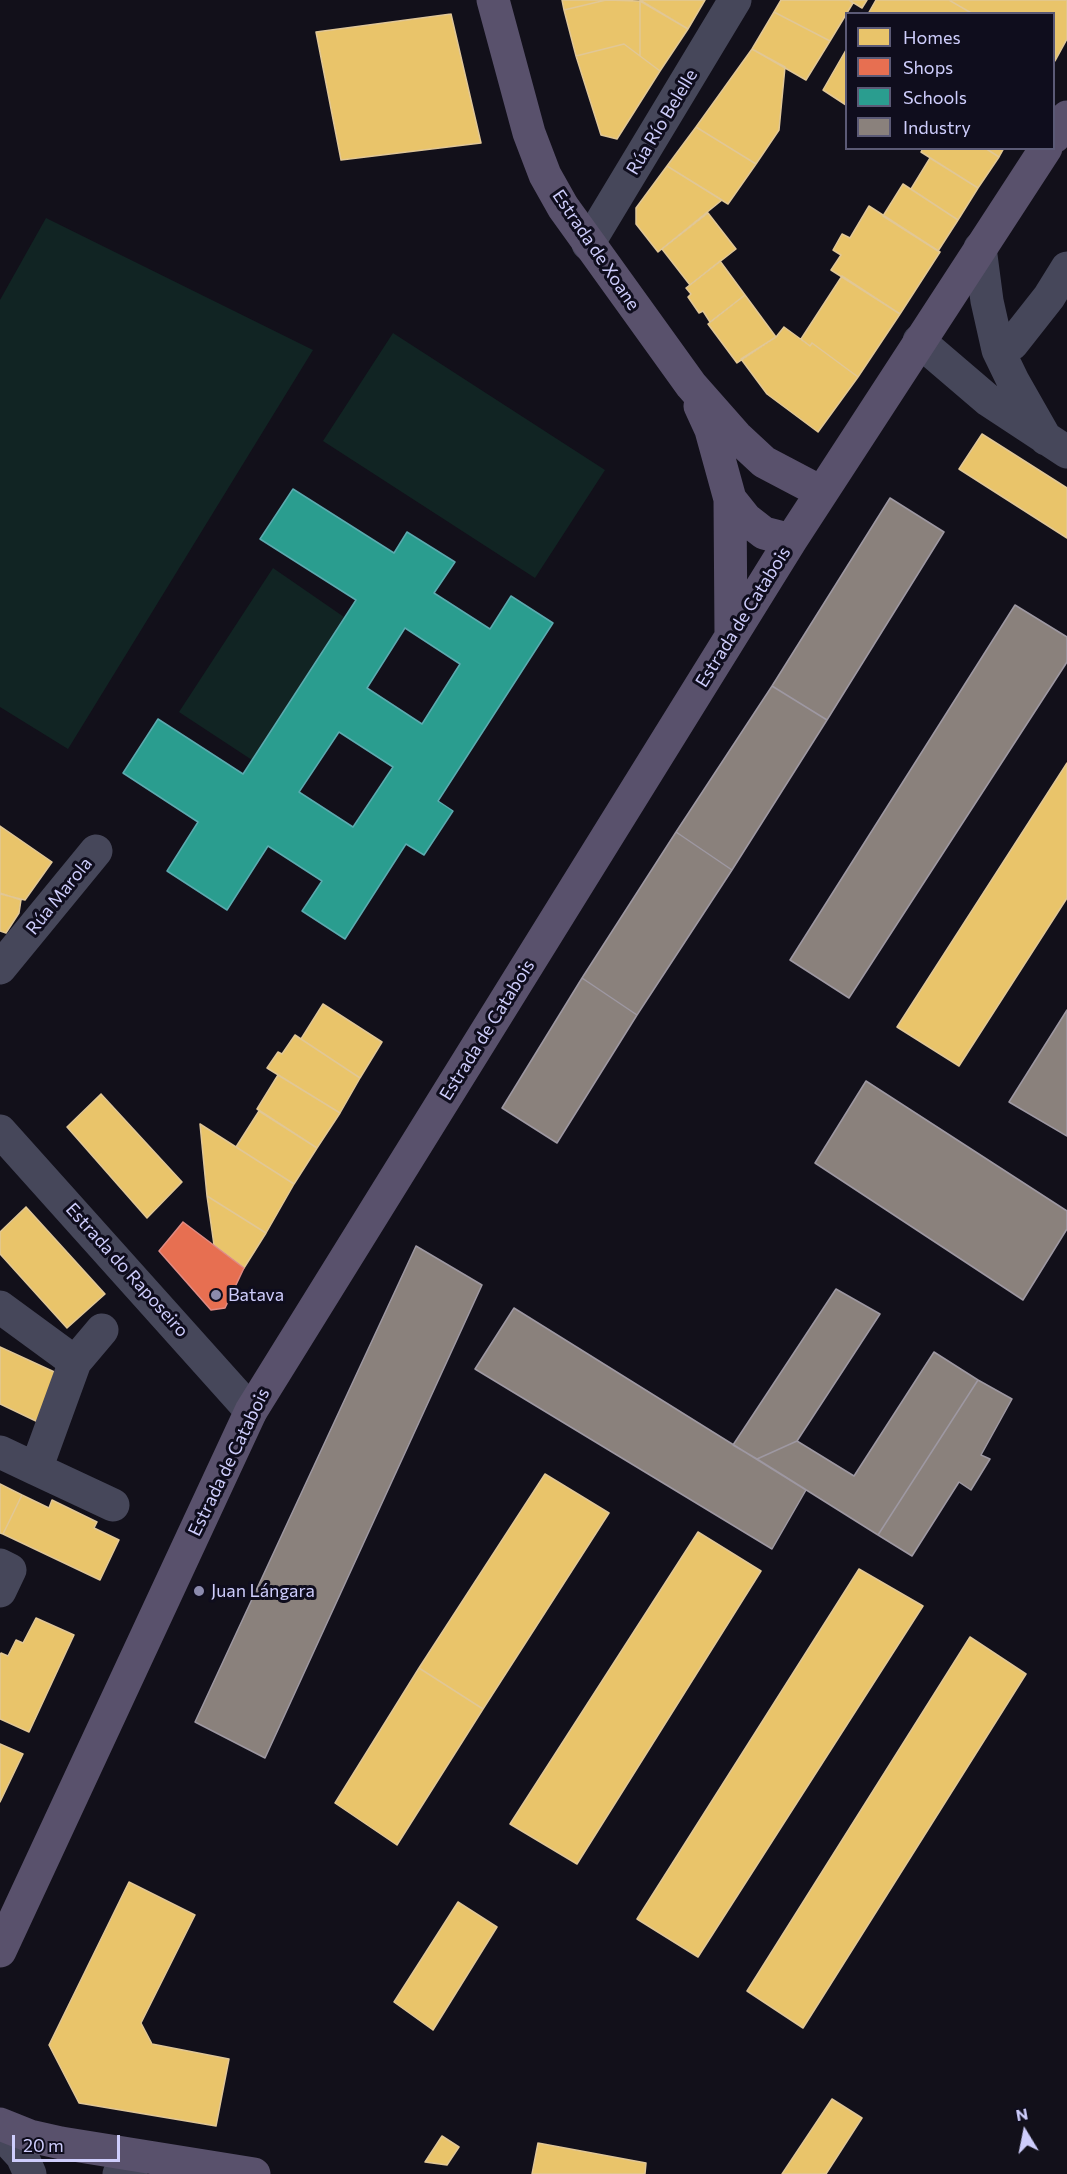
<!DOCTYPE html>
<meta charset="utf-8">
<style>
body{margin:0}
#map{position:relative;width:1067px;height:2174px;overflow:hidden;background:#12101a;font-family:Commissioner,sans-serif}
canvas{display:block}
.legend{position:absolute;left:845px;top:12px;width:210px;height:138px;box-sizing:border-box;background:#0f0d1d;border:2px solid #5b5a76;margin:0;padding:8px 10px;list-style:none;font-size:18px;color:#cecdfc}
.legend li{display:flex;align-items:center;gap:12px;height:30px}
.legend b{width:30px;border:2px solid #5b5a76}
.north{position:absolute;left:995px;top:2102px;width:60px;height:60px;-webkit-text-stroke:4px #0f0d1d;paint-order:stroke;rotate:350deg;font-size:16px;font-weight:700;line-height:24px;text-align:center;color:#cecdfc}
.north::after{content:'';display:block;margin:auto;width:21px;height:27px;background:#cecdfc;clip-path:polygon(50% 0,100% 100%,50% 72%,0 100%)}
.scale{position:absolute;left:12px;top:2135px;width:108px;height:27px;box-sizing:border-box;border:3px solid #cecdfc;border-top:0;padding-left:8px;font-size:18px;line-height:21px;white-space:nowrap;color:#cecdfc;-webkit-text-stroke:4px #0f0d1d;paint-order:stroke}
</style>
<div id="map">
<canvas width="1067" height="2174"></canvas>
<ul class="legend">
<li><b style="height:16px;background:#e9c46a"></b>Homes</li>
<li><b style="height:16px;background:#e76f51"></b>Shops</li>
<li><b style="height:16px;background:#2a9d8f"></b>Schools</li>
<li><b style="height:16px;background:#8a817c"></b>Industry</li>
</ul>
<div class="north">N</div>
<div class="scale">20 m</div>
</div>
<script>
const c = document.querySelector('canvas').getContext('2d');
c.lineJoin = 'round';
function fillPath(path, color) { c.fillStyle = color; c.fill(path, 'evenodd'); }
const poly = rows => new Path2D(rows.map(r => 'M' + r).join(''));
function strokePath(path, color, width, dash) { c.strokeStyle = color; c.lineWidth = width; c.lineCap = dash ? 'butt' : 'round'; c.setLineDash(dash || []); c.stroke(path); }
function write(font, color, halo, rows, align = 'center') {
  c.font = font + ' Commissioner,sans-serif'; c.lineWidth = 6; c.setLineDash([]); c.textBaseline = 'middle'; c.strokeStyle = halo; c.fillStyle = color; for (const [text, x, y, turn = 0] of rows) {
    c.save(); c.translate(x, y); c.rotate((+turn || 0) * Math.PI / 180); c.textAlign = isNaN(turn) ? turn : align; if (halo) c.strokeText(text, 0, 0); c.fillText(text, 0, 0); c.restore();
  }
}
fillPath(poly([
 [46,218,313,350,68,749,0,707,0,300],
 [393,333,605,470,535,578,323,441],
 [273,568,344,617,252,760,179,712]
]), '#112423');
const homes = poly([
 [562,0,606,0,564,10,562,0],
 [606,0,640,1,640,56,624,44,576,56,564,10,606,0],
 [640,0,705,0,688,29,640,0],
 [781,0,849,0,853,3,830,41,774,12,781,0],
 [849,0,867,0,862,8,849,0],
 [876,0,949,0,973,14,868,14,876,0],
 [949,0,1067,0,1067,39,1055,61,1054,14,973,14,949,0],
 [640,1,688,29,660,71,640,56,640,1],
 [774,12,830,41,806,80,752,49,774,12],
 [451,14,481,143,341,160,316,32,451,14],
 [624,44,660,71,617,139,601,135,576,56,624,44],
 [752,49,785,67,779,130,756,164,696,127,752,49],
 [846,50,846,105,823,90,846,50],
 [696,127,756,164,728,204,667,166,696,127],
 [923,148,985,148,999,157,978,188,921,152,923,148],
 [985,148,1004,148,999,157,985,148],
 [930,158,978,188,958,220,911,189,930,158],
 [667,166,722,200,658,252,636,224,636,208,667,166],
 [903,184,958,220,938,251,883,216,903,184],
 [869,206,940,252,900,314,831,270,841,255,833,250,842,234,850,238,869,206],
 [708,213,736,249,690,285,662,249,708,213],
 [720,261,745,295,710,322,703,311,699,313,688,297,691,294,686,288,720,261],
 [842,276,900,314,858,377,812,343,810,346,801,339,842,276],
 [745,295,776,337,737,363,708,324,745,295],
 [784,327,810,346,812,343,858,377,818,432,767,394,741,359,776,337,784,327],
 [982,434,1067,488,1067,538,959,469,982,434],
 [1067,763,1067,898,959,1066,897,1027,1067,763],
 [0,826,52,862,25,900,0,894,0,826],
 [0,893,21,900,19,913,6,933,0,931,0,893],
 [323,1004,382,1042,360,1078,301,1039,323,1004],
 [295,1035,360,1078,340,1113,267,1068,278,1052,282,1054,295,1035],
 [278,1075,340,1113,317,1148,257,1109,278,1075],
 [101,1094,182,1182,147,1218,67,1127,101,1094],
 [259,1111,317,1148,294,1184,236,1147,259,1111],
 [200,1124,294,1184,266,1233,207,1196,200,1124],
 [207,1196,266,1233,244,1268,214,1245,207,1196],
 [26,1207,105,1294,67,1328,0,1254,0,1232,26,1207],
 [0,1347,61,1375,38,1422,0,1404,0,1347],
 [545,1474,609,1513,483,1709,419,1668,545,1474],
 [0,1484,22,1495,3,1534,0,1533,0,1484],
 [22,1495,49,1508,52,1500,97,1522,94,1528,119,1540,100,1580,3,1534,22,1495],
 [698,1532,761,1571,577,1864,510,1824,698,1532],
 [859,1569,923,1606,698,1957,637,1919,859,1569],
 [36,1618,74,1635,29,1732,0,1719,0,1655,1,1653,8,1656,16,1640,23,1643,36,1618],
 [970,1637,1026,1674,803,2028,747,1991,970,1637],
 [419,1668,483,1709,397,1845,335,1803,419,1668],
 [0,1744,23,1754,0,1802,0,1744],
 [129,1882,195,1915,141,2023,152,2044,229,2059,216,2126,79,2103,49,2045,129,1882],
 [458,1902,497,1927,433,2030,394,2002,458,1902],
 [832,2099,862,2118,826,2174,782,2174,832,2099],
 [442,2136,459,2147,447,2165,425,2162,442,2136],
 [538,2143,646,2163,645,2174,532,2174,538,2143]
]);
fillPath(homes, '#e9c46a');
strokePath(homes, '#e1c796', 1.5);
const shops = poly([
 [183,1222,244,1268,225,1308,211,1310,159,1251,183,1222]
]);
fillPath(shops, '#e76f51');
strokePath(shops, '#e08b84', 1.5);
const schools = poly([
 [293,489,394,553,407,532,455,562,434,593,490,629,511,596,553,623,438,801,453,811,424,855,406,844,345,939,302,911,322,881,268,846,227,910,167,871,198,822,123,773,158,719,243,774,356,600,260,539,293,489],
 [405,628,460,664,422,724,367,688,405,628],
 [339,732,393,767,353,827,299,792,339,732]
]);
fillPath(schools, '#2a9d8f');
strokePath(schools, '#5babb0', 1.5);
const industry = poly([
 [890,498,944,532,827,720,772,686,890,498],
 [1015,605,1067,637,1067,662,849,998,790,960,1015,605],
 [772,686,827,720,732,870,676,832,772,686],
 [676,832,732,870,637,1015,582,978,676,832],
 [582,978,637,1015,557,1143,502,1108,582,978],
 [1067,1010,1067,1136,1009,1102,1067,1010],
 [866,1081,1067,1211,1067,1229,1023,1300,815,1163,866,1081],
 [416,1246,482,1285,265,1758,195,1722,416,1246],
 [836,1289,880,1314,797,1441,757,1459,733,1445,836,1289],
 [514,1308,806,1490,772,1549,475,1369,514,1308],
 [934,1352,978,1380,878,1535,757,1459,797,1441,854,1476,934,1352],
 [978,1380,1012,1399,981,1455,990,1459,971,1490,959,1482,912,1556,878,1535,978,1380]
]);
fillPath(industry, '#8a817c');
strokePath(industry, '#9e98a2', 1.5);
strokePath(poly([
 [588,244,735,0],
 [980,248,987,301,998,350,1013,381,1046,439],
 [919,341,988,400,1067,452],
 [998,350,1012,344,1049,297,1067,268],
 [0,968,96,851],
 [0,1131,251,1411],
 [0,1307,75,1362,102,1330],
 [0,1452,36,1469,75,1362],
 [36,1469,113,1505],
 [0,1565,10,1570,0,1591],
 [0,2132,22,2156,30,2174],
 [119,2174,142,2157]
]), '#46475a', 33);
strokePath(poly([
 [493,0,529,133,545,175,563,207,691,385,736,436,764,462,821,492],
 [1054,137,1067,117],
 [700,406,711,430,730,499,731,635],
 [730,499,746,519,764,533,791,540],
 [0,1951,251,1411,791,540,1046,148],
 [0,2124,30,2136,61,2143,254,2174]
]), '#59516c', 33);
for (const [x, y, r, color] of [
 [216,1295,6,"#8c8bad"],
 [199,1591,6,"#8c8bad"]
]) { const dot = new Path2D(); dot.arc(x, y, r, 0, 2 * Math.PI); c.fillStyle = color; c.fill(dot); strokePath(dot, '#0f0d1d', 2); }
write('18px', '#cecdfc', '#0f0d1d', [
 ["Rúa Río Belelle",662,122,-59],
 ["Estrada de Xoane",596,250,56],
 ["Estrada de Catabois",743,617,-58],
 ["Rúa Marola",59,896,-51],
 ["Estrada de Catabois",487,1030,-58],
 ["Estrada do Raposeiro",127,1270,48],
 ["Estrada de Catabois",229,1462,-64]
]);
write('18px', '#cecdfc', '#0f0d1d', [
 ["Batava",228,1295],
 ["Juan Lángara",211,1591]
], 'left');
</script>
